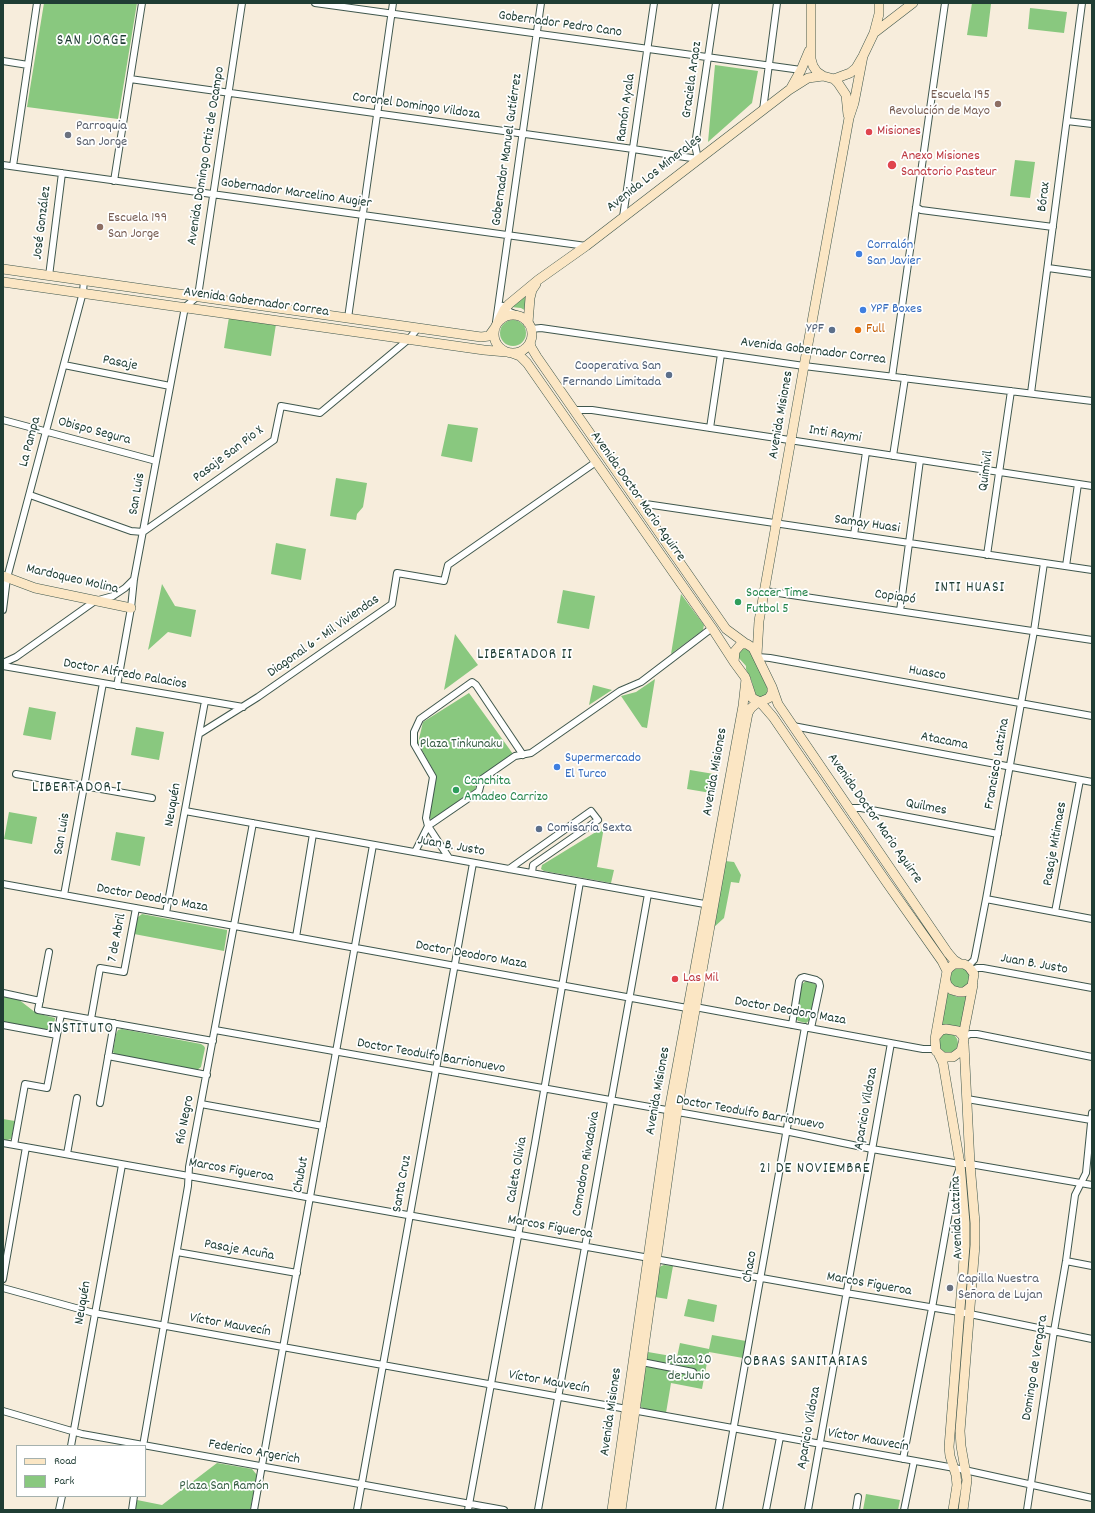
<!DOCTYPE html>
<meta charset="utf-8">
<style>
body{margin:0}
#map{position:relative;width:1095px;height:1513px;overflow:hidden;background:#f7eddc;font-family:Dekko,sans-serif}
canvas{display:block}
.frame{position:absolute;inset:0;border:4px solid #1f3d34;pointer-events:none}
.legend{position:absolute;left:16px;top:1445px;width:130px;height:52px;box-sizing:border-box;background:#fff;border:1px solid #a5b1ae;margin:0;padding:5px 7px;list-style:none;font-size:12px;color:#1f3d34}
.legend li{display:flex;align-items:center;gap:8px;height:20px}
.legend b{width:20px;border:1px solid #a5b1ae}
</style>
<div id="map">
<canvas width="1095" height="1513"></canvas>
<div class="frame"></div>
<ul class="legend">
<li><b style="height:5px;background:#fbe6c4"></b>Road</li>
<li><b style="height:11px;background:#89c87f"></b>Park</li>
</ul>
</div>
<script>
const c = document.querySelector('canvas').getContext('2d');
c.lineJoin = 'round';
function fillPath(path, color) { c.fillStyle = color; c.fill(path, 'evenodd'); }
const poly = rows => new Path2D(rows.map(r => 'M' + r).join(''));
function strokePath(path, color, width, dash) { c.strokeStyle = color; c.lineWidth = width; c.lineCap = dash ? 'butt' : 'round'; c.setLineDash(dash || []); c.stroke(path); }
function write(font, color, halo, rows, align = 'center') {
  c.font = font + ' Dekko,sans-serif'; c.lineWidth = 3.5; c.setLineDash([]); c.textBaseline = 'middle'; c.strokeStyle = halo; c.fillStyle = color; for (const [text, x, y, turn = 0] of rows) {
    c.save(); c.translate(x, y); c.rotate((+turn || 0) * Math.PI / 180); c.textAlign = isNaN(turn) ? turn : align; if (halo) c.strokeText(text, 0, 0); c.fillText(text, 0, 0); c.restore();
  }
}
fillPath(poly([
 [44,3,137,3,118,119,27,107],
 [972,3,991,4,987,37,967,35],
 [1030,8,1067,12,1064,33,1028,29],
 [715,65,758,71,752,103,708,142],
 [1015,160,1035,162,1030,198,1010,196],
 [528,292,526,311,521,308,511,307],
 [229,317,276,324,271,356,224,348],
 '500 333a13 13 0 1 1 26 0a13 13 0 1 1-26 0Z',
 [448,424,478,428,472,462,441,456],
 [336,478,367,483,363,507,357,514,356,520,330,516],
 [276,543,306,549,301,580,271,574],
 [162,584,175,606,196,610,191,637,168,632,148,650],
 [563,590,595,596,589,629,557,623],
 [681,594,704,625,703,630,671,654],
 [455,634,478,665,444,690],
 [742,648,749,648,767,687,767,694,761,698,755,696,752,682,746,669,746,666,738,657,738,652],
 [655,679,647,728,642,727,621,696,636,692],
 [593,685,612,690,589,705],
 [469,693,513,754,480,777,475,789,432,820,429,817,436,775,418,743,423,722],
 [29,707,56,712,51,740,23,735],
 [136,727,164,732,159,760,131,755],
 [690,770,714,774,712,783,717,790,711,793,687,789],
 [9,812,37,817,32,844,4,839],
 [604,827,597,867,614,870,611,883,544,871,541,869,542,865],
 [116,832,145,837,140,866,111,860],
 [725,861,734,862,741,875,739,883,731,882,724,918,712,929],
 [142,914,227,930,227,932,224,951,134,934,138,917],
 '950 978a10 10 0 1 1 20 0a10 10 0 1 1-20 0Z',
 [806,981,815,984,817,987,810,1020,806,1023,798,1021,795,1017,802,984],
 [947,992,957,997,968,995,961,1031,940,1029],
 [3,996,18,999,36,1013,55,1018,54,1027,50,1030,3,1022],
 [122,1029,201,1044,204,1046,205,1048,201,1067,197,1070,116,1055,113,1052,116,1034,118,1030],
 '938 1043a10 10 0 1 1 20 0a10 10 0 1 1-20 0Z',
 [3,1119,15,1121,12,1135,11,1139,7,1140,3,1139],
 [664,1265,673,1266,667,1299,655,1297,659,1269,661,1266],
 [688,1299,717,1305,714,1322,684,1316],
 [712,1335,746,1341,743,1358,709,1352,702,1389,671,1383,666,1413,646,1409,641,1407,640,1402,648,1352,677,1357,680,1343,709,1349],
 [217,1463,252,1469,257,1475,250,1510,135,1510,137,1500,162,1505],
 [866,1494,900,1500,898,1510,863,1510]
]), '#89c87f');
const street = poly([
 [315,3,801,70],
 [3,61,28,65],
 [130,79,633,149,698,159,695,145,716,3],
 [763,110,777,3],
 [1067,121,1092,124],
 [3,165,586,246],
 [13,166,37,3],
 [114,181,142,3],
 [916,207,921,210,1053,227],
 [623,217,654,3],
 [1048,268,1092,274],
 [49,276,62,173],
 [503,306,510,312,517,315],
 [348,318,393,3],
 [496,322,541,3],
 [531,329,541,328,804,366,1092,401],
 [64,365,170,386],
 [892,377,945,3],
 [1031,393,1082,3],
 [574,410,592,410,1092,486],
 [3,420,156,461],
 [710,428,721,354],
 [893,456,905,378],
 [30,495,131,531,143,532,274,440,281,406,320,413,409,339,418,328],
 [639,503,1092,570],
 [854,535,866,452],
 [987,555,1011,391],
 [1066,566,1078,484],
 [765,591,1092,640],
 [3,610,7,578,83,292,84,280],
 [900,611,920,460],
 [758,657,770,658,1092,716],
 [3,663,16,657,95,601,113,596,125,588,134,579],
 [3,666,243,707],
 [117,686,131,608,134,579,185,307,198,296,242,3],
 [793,726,1092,782],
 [199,734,258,697,392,604,397,573,444,581,448,565,596,462],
 [16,774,152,798],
 [849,808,861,808,998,834],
 [185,811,710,905],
 [415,852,428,826,479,791,482,779,515,756,531,753,620,691,641,682,712,628],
 [449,858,428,826,426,818,433,777,414,744,414,732,420,719,472,682,476,685,523,755],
 [509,869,591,811,598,820,533,865,532,873],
 [3,884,687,1008,695,1007,923,1049,935,1049],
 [64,895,103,683],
 [986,899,1092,919],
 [1055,912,1080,780],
 [166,913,205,701],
 [296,937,313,834],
 [49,952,38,1010,213,1041],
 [968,966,974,960,975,956,986,899,1034,631,1044,563],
 [972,970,977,968,983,968,1092,988],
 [3,993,40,1001],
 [91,1019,100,968,124,972,136,908],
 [3,1025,57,1035],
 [792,1025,799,981,801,978,804,977,816,980,819,982,820,986,811,1028],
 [215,1030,785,1131,872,1149,960,1164,970,1164,1092,1185],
 [963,1037,970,1034,977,1034,1092,1057],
 [108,1056,207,1075],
 [967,1099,1091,1120],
 [100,1103,114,1023],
 [201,1104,323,1126],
 [3,1143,846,1293,965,1313,1092,1339],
 [14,1145,25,1084,47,1088,61,1014],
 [67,1154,77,1098],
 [177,1252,297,1273],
 [1066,1261,1092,1266],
 [3,1279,26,1147],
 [3,1288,94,1313,960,1469,1092,1498],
 [642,1362,693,1372],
 [3,1411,82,1434,504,1510],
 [71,1446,122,1165],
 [143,1446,188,1186,189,1167,253,823],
 [903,1459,932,1308,954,1184,959,1170],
 [59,1510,62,1496],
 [132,1510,134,1496],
 [254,1510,373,845],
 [357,1510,473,863],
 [468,1510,535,1143,580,882],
 [538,1510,648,894],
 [719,1510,805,1027],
 [766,1510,780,1437],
 [808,1510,891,1043],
 [856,1510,858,1497],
 [904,1510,914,1461],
 [1027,1510,1054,1331,1066,1261,1075,1195,1086,1173,1092,1113]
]);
const secondary = poly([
 [811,3,811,59,813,66,817,72,823,76,834,79,850,73,856,68,863,56,874,33,879,14,879,3],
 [874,33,913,3],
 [834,79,838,83,846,95,848,115],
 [791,88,801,70,809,51],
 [3,269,481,337,489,336,494,329],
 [3,282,484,350,506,352],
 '494 334a19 19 0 1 1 38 0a19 19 0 1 1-38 0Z',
 [498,322,504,310,509,304,538,280,586,246,789,90,808,78,823,76],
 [528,323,530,298,532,290,536,284],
 [530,342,531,347,537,357,726,629,745,643],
 [512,353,520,356,527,363,712,628,734,662,745,677,752,698,760,702,769,698,772,693,772,687,753,648,747,644,741,644,735,651,734,662],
 [3,576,35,588,131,608],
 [757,655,759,621,804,366,849,118,854,103,863,56],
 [772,687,778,704,793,726,948,953,954,960,959,963],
 [760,702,773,717,887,883,942,961,947,971],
 [936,1036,941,1030,946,1029,958,1031,962,1035,964,1039,961,1051,953,1057,943,1057,936,1051,935,1039,947,971,949,968,954,964,964,964,969,967,974,974,972,986,964,992,959,992,952,990,947,985,946,981],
 [963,1036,973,985],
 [939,1055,943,1063,960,1164,965,1223,965,1246,949,1447,950,1456,956,1475,957,1485,953,1510],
 [612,1510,669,1111,743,706,746,679],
 [621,1510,677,1112,744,734,748,713,751,708,758,702],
 [963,1510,967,1480,961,1446,960,1431,975,1245,975,1223,970,1164,964,1044]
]);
strokePath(street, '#3f574d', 8);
strokePath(secondary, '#3f574d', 10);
strokePath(street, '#fff', 6);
strokePath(secondary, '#fbe6c4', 9);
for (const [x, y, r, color] of [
 [998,104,4,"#8d6e63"],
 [869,132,4,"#e0444e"],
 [68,135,4,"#6b7280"],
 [892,165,5,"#e0444e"],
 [100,227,4,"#8d6e63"],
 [859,254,4,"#3f7fe0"],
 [863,310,4,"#3f7fe0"],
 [832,330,4,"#5c6f8a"],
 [858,330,4,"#e8710a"],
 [669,375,4,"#5c6f8a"],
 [738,602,4,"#2e9e5b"],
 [557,767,4,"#3f7fe0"],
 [456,790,4,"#2e9e5b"],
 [539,829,4,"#5c6f8a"],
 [675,979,4,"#e0444e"],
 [950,1288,4,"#6b7280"]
]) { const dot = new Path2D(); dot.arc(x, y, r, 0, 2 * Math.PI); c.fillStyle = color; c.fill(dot); strokePath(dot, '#fff', 1.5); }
write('14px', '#1f3d34', '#fff', [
 ["Gobernador Pedro Cano",560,25,8],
 ["Graciela Araoz",693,80,-82],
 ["Coronel Domingo Vildoza",416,107,8],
 ["Ramón Ayala",627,108,-82],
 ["Gobernador Manuel Gutiérrez",508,150,-82],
 ["Avenida Domingo Ortiz de Ocampo",207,156,-81],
 ["Avenida Los Minerales",655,174,-38],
 ["Gobernador Marcelino Augier",296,194,8],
 ["Bórax",1045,197,-83],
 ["José González",43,223,-83],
 ["Avenida Gobernador Correa",256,303,8],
 ["Avenida Gobernador Correa",813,352,7],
 ["Pasaje",120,364,11],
 ["Avenida Misiones",782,415,-80],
 ["Obispo Segura",94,432,15],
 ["Inti Raymi",835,435,9],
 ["La Pampa",31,442,-75],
 ["Pasaje San Pio X",229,455,-37],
 ["Quimivil",987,471,-82],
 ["San Luis",138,494,-80],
 ["Avenida Doctor Mario Aguirre",637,497,55],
 ["Samay Huasi",867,525,8],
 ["Mardoqueo Molina",72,580,13],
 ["Copiapó",895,598,8],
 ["Diagonal 6 - Mil Viviendas",324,637,-35],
 ["Huasco",927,674,10],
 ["Doctor Alfredo Palacios",125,675,10],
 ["Atacama",944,742,11],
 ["Francisco Latzina",998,764,-80],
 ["Avenida Misiones",716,772,-80],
 ["Neuquén",174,805,-80],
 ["Quilmes",926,808,11],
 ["Avenida Doctor Mario Aguirre",874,819,55],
 ["San Luis",63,834,-80],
 ["Pasaje Mitimaes",1056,844,-80],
 ["Juan B. Justo",451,847,10],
 ["Doctor Deodoro Maza",152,899,10],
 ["7 de Abril",118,938,-79],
 ["Doctor Deodoro Maza",471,956,10],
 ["Juan B. Justo",1034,965,10],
 ["Doctor Deodoro Maza",790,1012,10],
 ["Doctor Teodulfo Barrionuevo",431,1057,10],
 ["Avenida Misiones",659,1091,-80],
 ["Aparicio Vildoza",867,1109,-80],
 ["Doctor Teodulfo Barrionuevo",750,1114,10],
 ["Río Negro",186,1120,-79],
 ["Comodoro Rivadavia",587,1164,-80],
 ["Caleta Olivia",518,1170,-80],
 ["Marcos Figueroa",231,1171,10],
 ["Chubut",302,1175,-80],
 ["Santa Cruz",403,1184,-80],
 ["Avenida Latzina",958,1218,-92],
 ["Marcos Figueroa",550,1228,10],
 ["Pasaje Acuña",239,1251,10],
 ["Chaco",751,1267,-80],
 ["Marcos Figueroa",869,1285,10],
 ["Neuquén",84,1303,-80],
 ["Víctor Mauvecín",230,1326,10],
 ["Domingo de Vergara",1036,1368,-81],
 ["Víctor Mauvecín",549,1383,10],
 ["Avenida Misiones",612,1412,-82],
 ["Aparicio Vildoza",810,1428,-80],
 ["Víctor Mauvecín",868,1441,10],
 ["Federico Argerich",254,1453,10]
]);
write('14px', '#785e54', '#fff', [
 ["Escuela 195",990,96],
 ["Revolución de Mayo",990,112],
 ["Escuela 199",108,219,"left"],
 ["San Jorge",108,235,"left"]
], 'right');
write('14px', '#5b616d', '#fff', [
 ["Parroquia",76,127],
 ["San Jorge",76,143],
 ["Capilla Nuestra",958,1280],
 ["Señora de Lujan",958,1296]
], 'left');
write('14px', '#be3a42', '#fff', [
 ["Misiones",877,132],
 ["Anexo Misiones",901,157],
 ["Sanatorio Pasteur",901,173],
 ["Las Mil",683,979]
], 'left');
write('14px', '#366cbe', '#fff', [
 ["Corralón",867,246],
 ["San Javier",867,262],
 ["YPF Boxes",871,310],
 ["Supermercado",565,759],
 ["El Turco",565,775]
], 'left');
write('14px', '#4e5e75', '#fff', [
 ["YPF",824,330],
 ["Cooperativa San",661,367],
 ["Fernando Limitada",661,383],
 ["Comisaría Sexta",547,829,"left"]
], 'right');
write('14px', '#c56008', '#fff', [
 ["Full",866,330]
], 'left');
write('14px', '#27864d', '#fff', [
 ["Soccer Time",746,594],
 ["Futbol 5",746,610],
 ["Canchita",464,782],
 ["Amadeo Carrizo",464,798]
], 'left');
write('14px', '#3a6047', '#fff', [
 ["Plaza Tinkunaku",461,745],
 ["Plaza 20",689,1361],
 ["de Junio",689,1377],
 ["Plaza San Ramón",224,1487]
]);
c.letterSpacing = '1px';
write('15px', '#1f3d34', '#fff', [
 ["SAN JORGE",92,42],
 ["INTI HUASI",970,589],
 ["LIBERTADOR II",525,656],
 ["LIBERTADOR I",77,789],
 ["INSTITUTO",81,1030],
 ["21 DE NOVIEMBRE",815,1170],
 ["OBRAS SANITARIAS",806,1363]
]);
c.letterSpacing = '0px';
</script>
